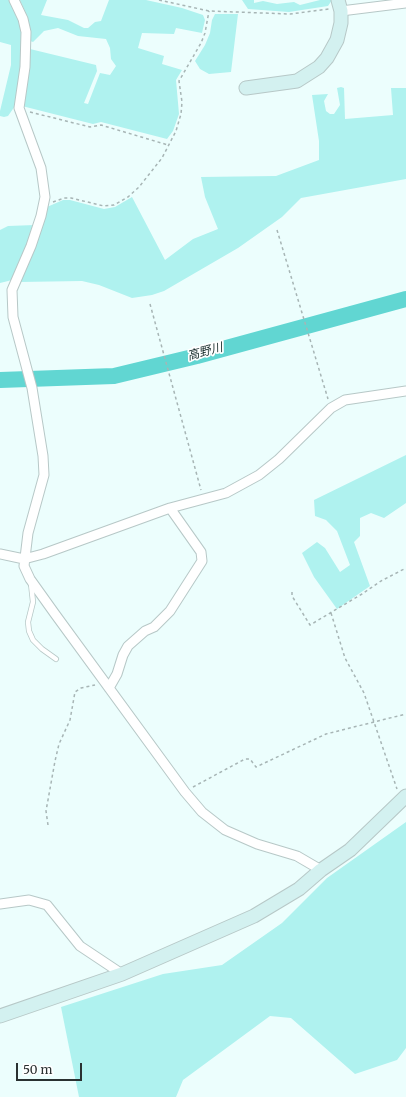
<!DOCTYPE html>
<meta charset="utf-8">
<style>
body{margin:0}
#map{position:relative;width:406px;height:1097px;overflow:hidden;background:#ecfefd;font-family:Merriweather,serif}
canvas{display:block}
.scale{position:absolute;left:16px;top:1063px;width:66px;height:18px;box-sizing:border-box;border:2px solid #2a3131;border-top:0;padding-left:5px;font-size:12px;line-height:14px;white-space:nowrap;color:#2a3131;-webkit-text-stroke:3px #fff;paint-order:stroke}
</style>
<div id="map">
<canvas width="406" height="1097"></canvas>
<div class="scale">50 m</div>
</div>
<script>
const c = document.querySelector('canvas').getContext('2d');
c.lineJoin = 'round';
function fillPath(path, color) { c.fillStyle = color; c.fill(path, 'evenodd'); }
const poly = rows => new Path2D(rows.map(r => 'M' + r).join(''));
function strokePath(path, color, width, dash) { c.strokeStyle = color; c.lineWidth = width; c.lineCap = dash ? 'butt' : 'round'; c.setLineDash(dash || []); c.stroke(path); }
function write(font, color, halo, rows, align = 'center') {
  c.font = font + ' Merriweather,"Noto Sans JP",serif'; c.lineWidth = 3.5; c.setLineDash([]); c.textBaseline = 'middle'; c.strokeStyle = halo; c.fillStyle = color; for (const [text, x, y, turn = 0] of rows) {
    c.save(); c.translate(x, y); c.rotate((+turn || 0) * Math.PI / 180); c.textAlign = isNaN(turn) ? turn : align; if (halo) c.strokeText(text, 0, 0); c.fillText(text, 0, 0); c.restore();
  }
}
fillPath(poly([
 [0,0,9,0,20,21,22,32,22,65,15,106,8,116,4,117,0,116,0,111,11,65,11,45,0,42],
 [20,0,47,0,41,15,68,20,84,28,88,28,95,22,101,21,109,0,146,0,182,8,203,15,205,20,202,33,176,28,174,34,142,33,138,48,164,56,162,64,182,70,176,80,179,114,173,131,167,139,101,122,93,124,22,106,30,49,96,65,97,71,84,103,88,104,100,73,110,75,116,66,111,59,110,48,106,39,78,36,58,28,44,31,33,42,30,41,30,31,27,16],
 [242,0,254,0,254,3,263,1,277,4,294,2,300,5,320,0,332,0,328,6,289,12,248,9],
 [215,14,238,14,231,72,209,74,200,69,195,61,205,45,210,33,212,20],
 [341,87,344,88,345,119,393,115,391,88,406,88,406,179,301,198,282,217,238,248,164,291,152,295,132,298,99,285,82,281,19,282,47,207,63,200,70,200,104,209,115,207,132,197,165,260,193,239,218,229,205,197,201,177,276,176,319,160,319,141,312,95,328,94,324,101,326,111,330,114,334,114,340,105,337,88],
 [35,225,12,280,0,283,0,230,8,226],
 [406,455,406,503,384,518,371,513,360,518,360,536,354,542,370,586,337,609,314,577,302,553,317,542,325,548,340,572,350,565,337,531,326,520,315,516,314,500],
 [406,822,406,1048,397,1060,355,1074,291,1018,270,1016,183,1080,176,1097,79,1097,61,1007,163,974,222,965,282,923,327,878]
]), '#aff2ef');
strokePath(poly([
 [0,380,114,376,197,356,406,299]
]), '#61d6d2', 16);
const lane = poly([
 [31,584,33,602,28,622,29,631,33,640,42,649,56,659]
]);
const street = poly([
 [14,0,23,19,26,32,25,67,19,108,41,168,45,197,41,216,31,246,12,290,13,317,32,388,43,456,44,475,28,533,24,566,30,579,55,614,185,792,202,812,225,830,257,844,297,856,321,870],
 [341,11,406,3],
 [0,554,24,559,43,554,170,508,226,493,259,475,279,459,331,408,345,400,406,391],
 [109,688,117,674,123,655,128,646,145,631,154,627,170,611,202,561,201,552,170,508],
 [0,904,29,900,47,905,80,946,122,974]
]);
const secondary = poly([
 [246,88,297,81,319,67,327,58,337,40,341,23,341,11,338,0],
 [0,1016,122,974,254,916,299,889,321,870,350,850,406,796]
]);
strokePath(lane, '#b7c8c7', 6);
strokePath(street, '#b7c8c7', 11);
strokePath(secondary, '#b7c8c7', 15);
strokePath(poly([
 [159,0,209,11,290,14,329,9],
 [30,112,90,127,101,125,168,145],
 [53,202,64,198,71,198,104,206,114,205,128,197,139,187,162,158,176,131,181,114,182,102,179,81,201,43,205,33,209,11],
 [277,230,328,399],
 [150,304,201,490],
 [292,592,292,596,310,625,362,594,381,581,406,568],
 [331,613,345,658,364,693,397,789],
 [193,787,245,759,250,759,256,767,326,734,406,714],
 [48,825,46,811,55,761,59,744,70,720,75,692,81,688,95,685]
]), '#a7b5b5', 1.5, [3, 3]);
strokePath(lane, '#fff', 4.5);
strokePath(street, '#fff', 9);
strokePath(secondary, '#d3f1f0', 13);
write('italic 12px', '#192e2d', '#fff', [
 ["高野川",205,352,-15]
]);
</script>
